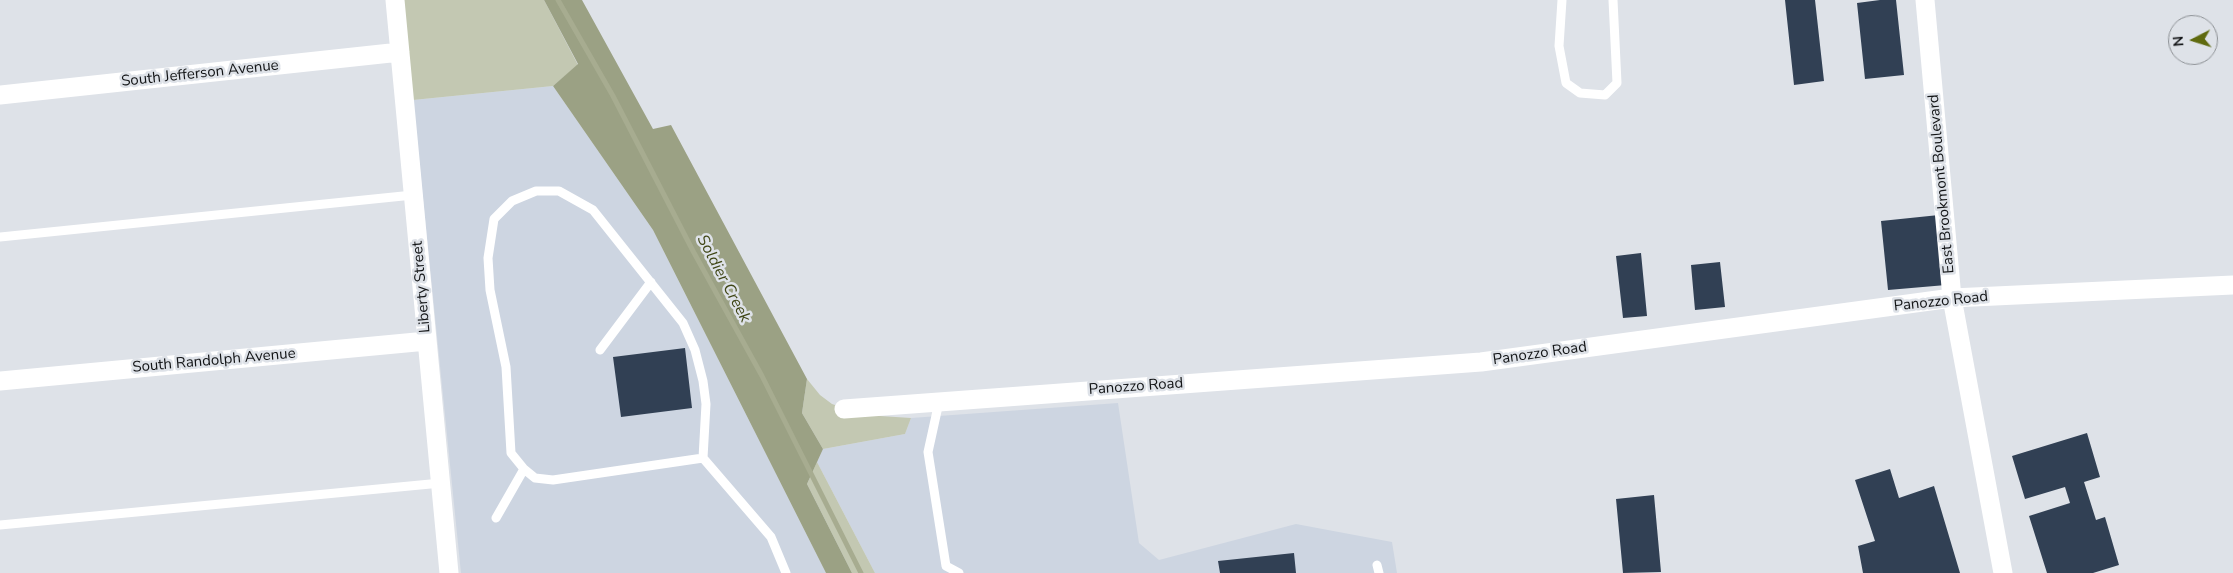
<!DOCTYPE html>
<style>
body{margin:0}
#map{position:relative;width:2233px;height:573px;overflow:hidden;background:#dee2e8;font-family:"Nunito Sans",sans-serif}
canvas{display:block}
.north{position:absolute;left:2168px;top:15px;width:50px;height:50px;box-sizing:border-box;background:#dee2e8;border:1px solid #8c9094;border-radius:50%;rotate:265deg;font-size:14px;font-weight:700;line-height:20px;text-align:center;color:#121416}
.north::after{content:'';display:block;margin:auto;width:18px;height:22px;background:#5f6a0f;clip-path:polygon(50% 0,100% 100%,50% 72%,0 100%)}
</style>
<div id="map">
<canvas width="2233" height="573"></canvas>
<div class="north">N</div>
</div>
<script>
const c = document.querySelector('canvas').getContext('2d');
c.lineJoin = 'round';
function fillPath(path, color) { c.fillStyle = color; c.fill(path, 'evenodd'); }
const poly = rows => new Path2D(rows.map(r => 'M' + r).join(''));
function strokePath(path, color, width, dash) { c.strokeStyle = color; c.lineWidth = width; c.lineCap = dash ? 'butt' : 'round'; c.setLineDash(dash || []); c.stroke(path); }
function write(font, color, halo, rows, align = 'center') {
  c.font = font + ' "Nunito Sans",sans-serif'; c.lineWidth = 5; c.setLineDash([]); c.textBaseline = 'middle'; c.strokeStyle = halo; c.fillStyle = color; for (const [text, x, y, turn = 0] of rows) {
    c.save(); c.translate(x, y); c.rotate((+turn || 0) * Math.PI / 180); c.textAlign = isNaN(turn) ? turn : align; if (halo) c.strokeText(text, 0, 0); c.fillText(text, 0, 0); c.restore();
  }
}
fillPath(poly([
 [553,86,653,230,826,573,461,573,413,100],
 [1118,403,1139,543,1159,560,1296,524,1392,542,1397,573,875,573,817,462,823,449,905,434,911,418]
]), '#cdd5e1');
fillPath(poly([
 [403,0,544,0,578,65,553,86,413,100],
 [807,379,820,395,832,404,865,415,911,418,905,434,823,449,802,413],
 [817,462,875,573,852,573,807,484]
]), '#c3c8b2');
fillPath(poly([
 [544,0,582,0,653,129,671,125,807,379,802,413,823,449,807,484,852,573,826,573,653,230,553,86,578,64]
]), '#9ba184');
strokePath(poly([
 [558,0,613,96,693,251,762,376,861,573]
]), '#a7ac90', 5);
fillPath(poly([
 [1785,0,1815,0,1824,81,1794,85],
 [1880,0,1896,0,1904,75,1865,79,1857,3],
 [1939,215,1946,285,1888,290,1881,221],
 [1641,253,1647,316,1623,318,1616,256],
 [1720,262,1725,307,1695,310,1691,265],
 [685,348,692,408,621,417,613,357],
 [2087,433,2100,477,2084,482,2096,520,2105,517,2119,565,2093,573,2047,573,2029,516,2070,503,2065,487,2025,499,2012,456],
 [1890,469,1899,498,1934,486,1960,573,1863,573,1858,546,1875,541,1855,480],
 [1654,495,1661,572,1623,573,1616,499],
 [1294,553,1296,573,1220,573,1218,561]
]), '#314054');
strokePath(poly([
 [1562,0,1559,46,1566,83,1580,93,1605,95,1617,83,1613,0],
 [0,237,413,195],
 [600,350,651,282],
 [939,402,928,452,946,566,959,573],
 [524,469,511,453,506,367,490,290,488,258,494,219,512,201,536,191,559,191,593,210,683,323,695,350,703,381,706,404,703,458],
 [496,518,524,469,535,478,553,480,703,458,771,537,786,573],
 [0,525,441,483],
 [1377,565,1379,573]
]), '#fff', 9);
strokePath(poly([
 [395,0,449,573],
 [1925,0,1952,298,2003,573],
 [0,95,400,52],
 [0,381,427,341],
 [844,409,1481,362,1952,298,2233,285]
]), '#fff', 19);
write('15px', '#121416', '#dee2e8', [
 ["South Jefferson Avenue",200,74,-6],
 ["East Brookmont Boulevard",1942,184,-95],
 ["Liberty Street",422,287,-95],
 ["Panozzo Road",1941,302,-6],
 ["Panozzo Road",1540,354,-8],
 ["South Randolph Avenue",214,361,-5],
 ["Panozzo Road",1136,387,-4]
]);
write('italic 16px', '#3f4615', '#dee2e8', [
 ["Soldier Creek",723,279,62]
]);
</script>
